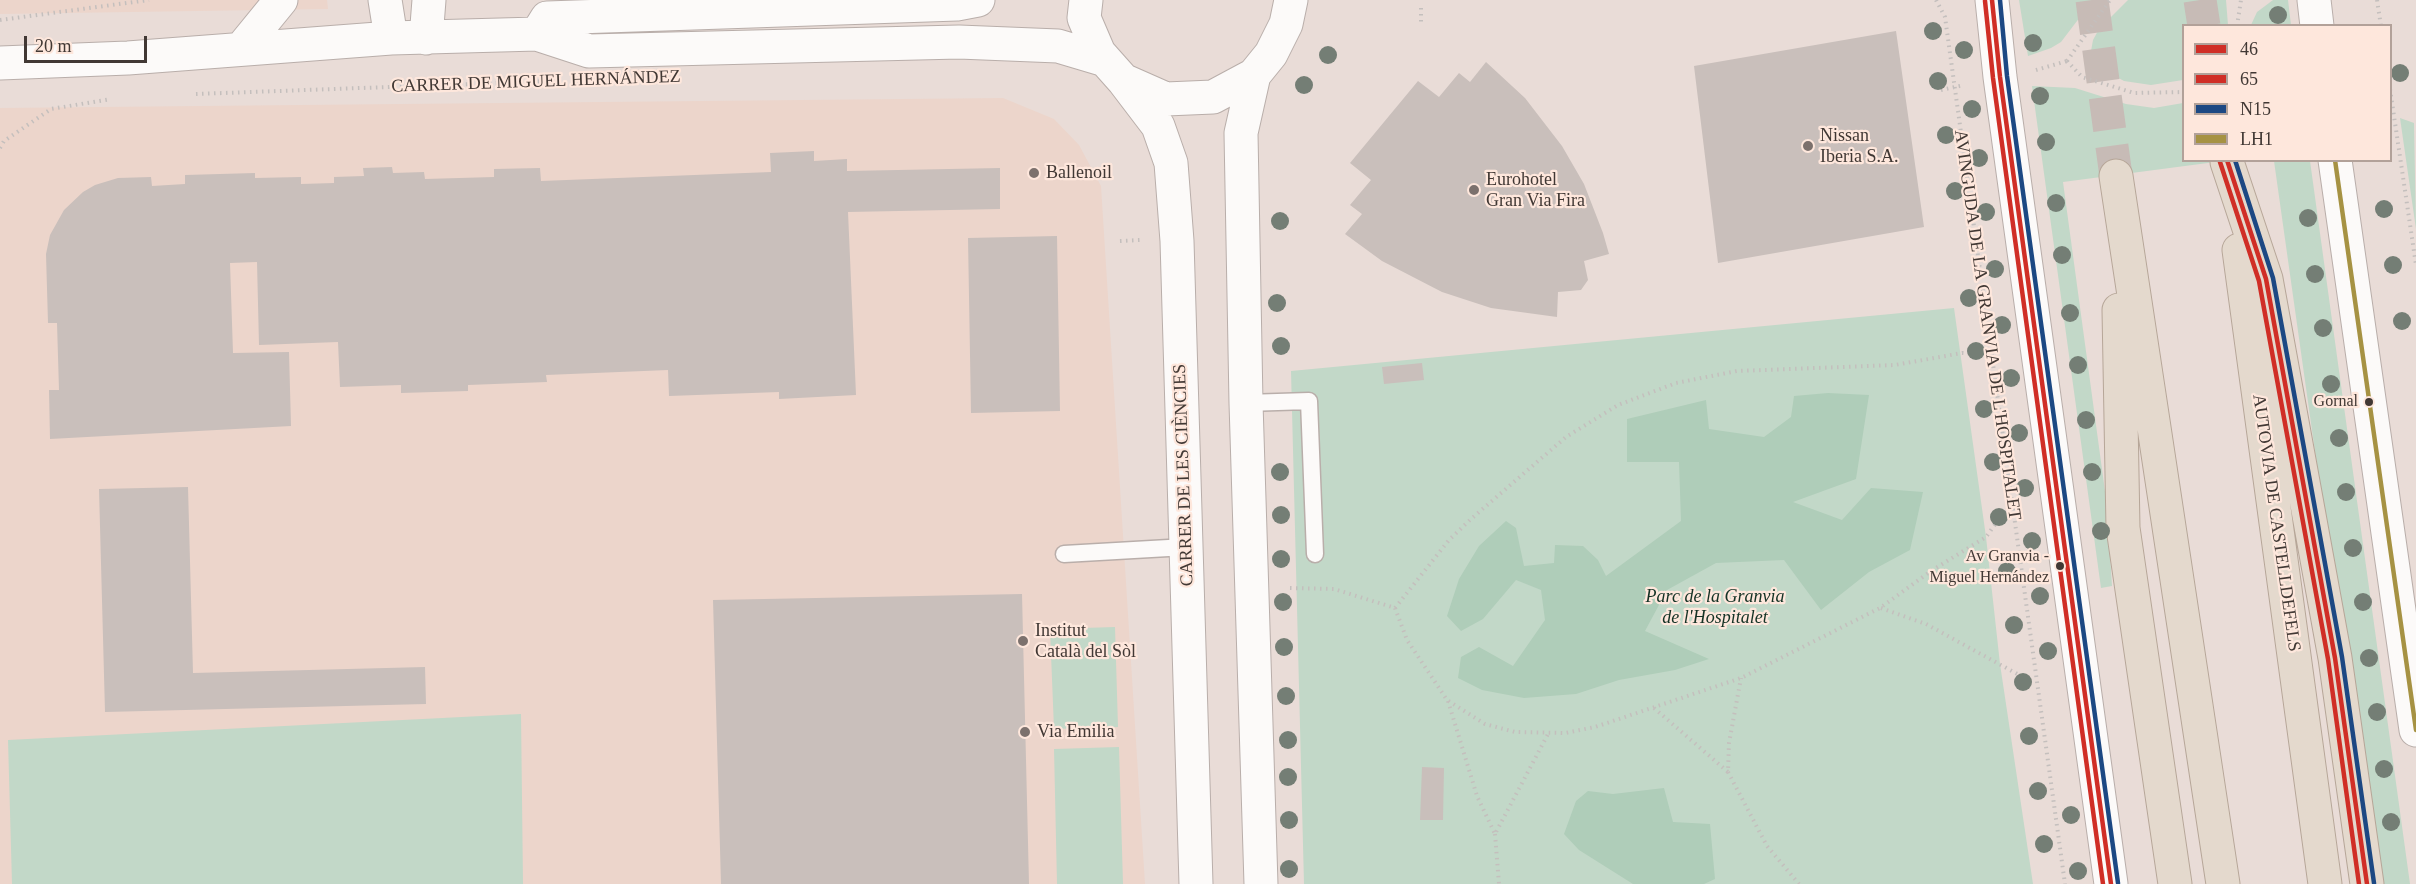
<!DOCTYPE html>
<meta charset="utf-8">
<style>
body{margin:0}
#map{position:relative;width:2416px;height:884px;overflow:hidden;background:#e9dcd7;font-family:Georgia,serif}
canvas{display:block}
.legend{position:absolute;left:2182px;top:24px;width:210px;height:138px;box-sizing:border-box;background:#fee7dc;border:2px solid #b2a199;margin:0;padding:8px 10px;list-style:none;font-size:18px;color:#413834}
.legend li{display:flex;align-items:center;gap:12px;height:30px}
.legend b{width:30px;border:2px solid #b2a199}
.scale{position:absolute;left:24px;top:36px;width:123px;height:27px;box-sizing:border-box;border:3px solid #413834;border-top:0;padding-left:8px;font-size:18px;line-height:21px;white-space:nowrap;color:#413834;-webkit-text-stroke:4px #fee7dc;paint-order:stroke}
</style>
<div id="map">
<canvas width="2416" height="884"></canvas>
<ul class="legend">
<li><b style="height:8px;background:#d02e26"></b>46</li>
<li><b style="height:8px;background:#d02e26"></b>65</li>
<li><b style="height:8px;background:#1c4883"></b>N15</li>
<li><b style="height:8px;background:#a69243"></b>LH1</li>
</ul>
<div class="scale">20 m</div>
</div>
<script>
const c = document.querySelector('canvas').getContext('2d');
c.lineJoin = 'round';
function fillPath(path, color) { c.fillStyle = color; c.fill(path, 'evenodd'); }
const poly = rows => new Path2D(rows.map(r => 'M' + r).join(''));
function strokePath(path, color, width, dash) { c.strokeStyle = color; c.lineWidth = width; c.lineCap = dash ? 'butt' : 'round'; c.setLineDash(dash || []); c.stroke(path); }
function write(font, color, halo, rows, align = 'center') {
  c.font = font + ' Georgia,serif'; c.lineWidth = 4.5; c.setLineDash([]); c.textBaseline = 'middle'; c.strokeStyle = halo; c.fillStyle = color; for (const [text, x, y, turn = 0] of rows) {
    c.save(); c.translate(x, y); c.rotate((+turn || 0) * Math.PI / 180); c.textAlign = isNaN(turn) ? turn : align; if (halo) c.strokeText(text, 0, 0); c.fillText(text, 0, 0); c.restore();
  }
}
fillPath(poly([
 [0,0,327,0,328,9,0,14],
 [1003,98,1054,119,1079,145,1101,186,1145,884,0,884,0,108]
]), '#ecd5cb');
fillPath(poly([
 [2019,0,2093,0,2061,42,2051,48,2028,56],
 [2128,0,2226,0,2228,25,2184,26,2183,80,2151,85,2124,81,2097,66,2091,51,2093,40,2099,29],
 [2273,0,2288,0,2291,25,2251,25,2257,12],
 [2032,86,2075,88,2126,104,2154,108,2183,103,2184,160,2223,161,2063,182,2107,506,2112,586,2101,588],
 [2400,118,2414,123,2416,229],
 [2274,161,2310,161,2410,884,2376,884],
 [1954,308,1986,537,2000,664,2033,884,1304,884,1291,371],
 [1115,627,1118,727,1054,729,1050,629],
 [521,714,523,884,12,884,8,740],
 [1119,747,1123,884,1057,884,1054,749]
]), '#c2d8c8');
fillPath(poly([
 [1828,393,1869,395,1856,479,1793,502,1842,520,1871,488,1923,492,1910,550,1869,572,1821,610,1784,560,1716,563,1667,590,1645,631,1709,659,1675,670,1619,680,1576,694,1524,698,1482,690,1458,678,1461,657,1479,647,1513,666,1545,620,1541,590,1516,580,1483,619,1461,631,1447,616,1459,579,1479,546,1506,521,1516,528,1524,566,1554,563,1555,545,1583,546,1598,560,1606,576,1681,521,1679,462,1627,462,1627,419,1706,400,1709,429,1764,437,1791,417,1794,396],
 [1664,788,1673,822,1710,824,1715,879,1704,884,1633,884,1579,850,1564,834,1576,801,1588,791,1613,794]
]), '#afcdb9');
fillPath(poly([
 [1896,31,1924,227,1718,263,1694,66],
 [1486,62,1525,98,1562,146,1584,184,1603,233,1609,254,1584,261,1588,280,1581,290,1558,292,1557,317,1491,308,1442,292,1382,261,1345,234,1362,214,1350,205,1371,180,1350,163,1418,81,1439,97,1459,73,1470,82],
 [814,151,814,161,847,159,847,171,1000,168,1000,209,848,212,856,395,779,399,779,392,669,396,668,370,546,375,547,382,468,385,468,391,401,393,401,385,340,387,338,342,259,345,257,262,230,263,233,353,289,352,291,426,50,439,49,390,59,390,57,323,48,323,46,254,50,235,64,210,83,192,95,185,118,178,151,177,152,186,185,184,185,175,255,173,255,178,301,177,301,184,334,183,334,177,364,176,363,168,392,167,393,173,424,172,425,179,494,177,494,169,540,168,541,181,771,172,770,153],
 [1057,236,1060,411,971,413,968,238],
 [1422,363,1424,380,1384,384,1382,367],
 [188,487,193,673,425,667,426,704,105,712,99,489],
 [1022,594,1029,884,721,884,713,600],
 [1422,767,1444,768,1443,820,1420,820]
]), '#c9bfbb');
strokePath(poly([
 [2092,0,2116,176],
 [2200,0,2204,26]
]), '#c7bbb6', 33, [33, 16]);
const service = poly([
 [1246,403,1309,401,1315,554],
 [1064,554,1186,547]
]);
const minor = poly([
 [385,0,391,38],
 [1086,0,1084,18,1099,53,1123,80,1166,99,1213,97,1254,75,1271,54,1286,24,1291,0],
 [1992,0,2000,77,2111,884],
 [2314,0,2317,26],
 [537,34,547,18,957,4,978,0],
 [426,38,429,0],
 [241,49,281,0],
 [0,63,128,58,391,38,537,34,589,51,959,42,1058,46,1105,60],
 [1254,75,1241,133,1246,403,1261,884],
 [1123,80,1158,126,1171,163,1177,241,1196,884],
 [2335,160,2416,730]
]);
const motorway = poly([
 [2227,162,2266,279,2335,658,2367,884],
 [2116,176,2223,884],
 [2239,250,2325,884],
 [2119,310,2123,528,2175,884]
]);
strokePath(service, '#b9aeaa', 19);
strokePath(minor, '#b9aeaa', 35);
strokePath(motorway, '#b6a698', 35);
strokePath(poly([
 [1936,0,1945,17,2065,884],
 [2377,0,2381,26],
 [1421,8,1421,23],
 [0,20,149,0],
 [2237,26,2241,0],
 [2067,61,2082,77,2134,93,2184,92],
 [2067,61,2110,0],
 [2036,70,2067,61],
 [2390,89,2416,265],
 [1941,90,1964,85],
 [196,94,554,81],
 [0,148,4,141,51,109,111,99],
 [1120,241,1140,240],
 [1290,588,1334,589,1395,608,1449,540,1471,519,1566,437,1618,405,1676,383,1737,371,1895,365,1962,353,1977,354],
 [1395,608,1407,640,1447,700,1485,724,1515,732,1565,733,1595,727,1741,678,1880,608,1931,571,1986,537,1999,519],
 [1881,608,1926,624,2021,676],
 [1448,701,1477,796,1495,834,1548,734],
 [1654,708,1728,772,1729,743,1741,678],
 [1728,772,1767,846,1799,884],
 [1495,834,1499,884]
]), '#c4bfbd', 4, [1.5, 4.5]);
strokePath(service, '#fcfaf9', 16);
strokePath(minor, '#fcfaf9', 33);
strokePath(motorway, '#e4d9cd', 33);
strokePath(poly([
 [1992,0,2000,77,2111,884],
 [2227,160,2266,279,2335,658,2367,884]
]), '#d02e26', 4.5);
strokePath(poly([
 [1985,1,1993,78,2103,884],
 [2220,162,2259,281,2328,659,2359,884]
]), '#d02e26', 4.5);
strokePath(poly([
 [2000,0,2007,76,2118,883],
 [2235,160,2273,278,2342,657,2374,883]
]), '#1c4883', 4.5);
strokePath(poly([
 [2335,160,2416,730]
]), '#a69243', 4.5);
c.fillStyle = '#747e75';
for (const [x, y] of [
 [2278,15],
 [1933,31],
 [2033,43],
 [1964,50],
 [1328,55],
 [2400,73],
 [1938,81],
 [1304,85],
 [2040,96],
 [1972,109],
 [1946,135],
 [2046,142],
 [1979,158],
 [1955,191],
 [2056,203],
 [2384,209],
 [1986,212],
 [2308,218],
 [1280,221],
 [2062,255],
 [2393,265],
 [1995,269],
 [2315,274],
 [1969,298],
 [1277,303],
 [2070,313],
 [2402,321],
 [2002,325],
 [2323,328],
 [1281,346],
 [1976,351],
 [2078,365],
 [2011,378],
 [2331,384],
 [1984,409],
 [2086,420],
 [2019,433],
 [2339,438],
 [1993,462],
 [1280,472],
 [2092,472],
 [2025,488],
 [2346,492],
 [1281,515],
 [1999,517],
 [2101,531],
 [2032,541],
 [2353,548],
 [1281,559],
 [2007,571],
 [2040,596],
 [1283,602],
 [2363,602],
 [2014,625],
 [1284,647],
 [2048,651],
 [2369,658],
 [2023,682],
 [1286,696],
 [2377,712],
 [2029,736],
 [1288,740],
 [2384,769],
 [1288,777],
 [2038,791],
 [2071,815],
 [1289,820],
 [2391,822],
 [2044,844],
 [1289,869],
 [2078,871]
]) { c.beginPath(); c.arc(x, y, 9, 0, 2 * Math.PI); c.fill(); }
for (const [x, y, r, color] of [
 [1808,146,6,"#7c716d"],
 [1034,173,6,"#7c716d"],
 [1474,190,6,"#7c716d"],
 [2369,402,5,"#413834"],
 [2060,566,5,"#413834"],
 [1023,641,6,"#7c716d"],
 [1025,732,6,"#7c716d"]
]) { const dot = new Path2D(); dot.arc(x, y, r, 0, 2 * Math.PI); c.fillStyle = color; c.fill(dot); strokePath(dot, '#fee7dc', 2); }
write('16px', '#413834', '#fee7dc', [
 ["Gornal",2358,402],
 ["Av Granvia -",2049,557],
 ["Miguel Hernández",2049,578]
], 'right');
write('18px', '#413834', '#fee7dc', [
 ["CARRER DE MIGUEL HERNÁNDEZ",536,82,-2],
 ["AVINGUDA DE LA GRANVIA DE L'HOSPITALET",1987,325,82],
 ["CARRER DE LES CIÈNCIES",1184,475,-92],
 ["AUTOVIA DE CASTELLDEFELS",2276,523,82]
]);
write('18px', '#413834', '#fee7dc', [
 ["Nissan",1820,136],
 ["Iberia S.A.",1820,157],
 ["Ballenoil",1046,173],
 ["Eurohotel",1486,180],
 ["Gran Via Fira",1486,201],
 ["Institut",1035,631],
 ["Català del Sòl",1035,652],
 ["Via Emilia",1037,732]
], 'left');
write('italic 18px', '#143225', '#fee7dc', [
 ["Parc de la Granvia",1715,597],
 ["de l'Hospitalet",1715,618]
]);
</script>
